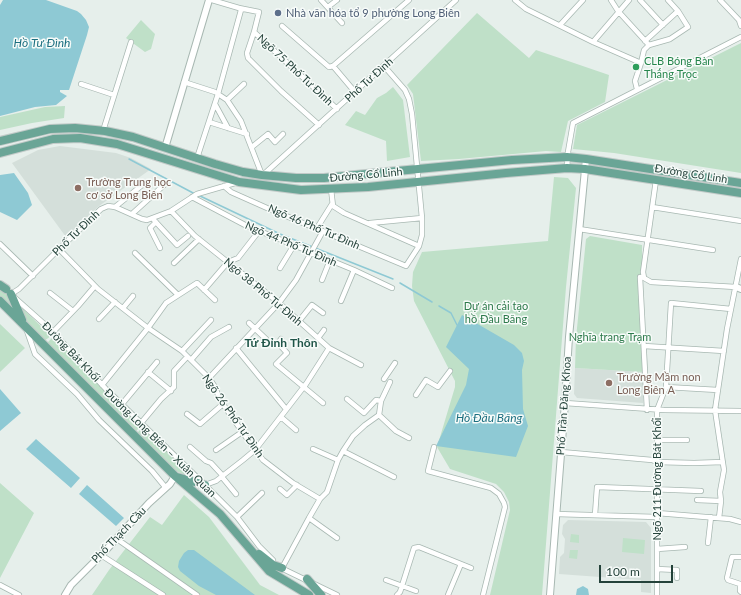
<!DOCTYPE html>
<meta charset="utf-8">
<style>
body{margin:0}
#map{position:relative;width:741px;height:595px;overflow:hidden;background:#e6efeb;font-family:Lato,sans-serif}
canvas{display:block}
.scale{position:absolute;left:599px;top:565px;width:74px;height:18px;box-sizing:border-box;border:2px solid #24423a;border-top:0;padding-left:5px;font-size:12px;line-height:14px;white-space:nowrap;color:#24423a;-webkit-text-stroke:3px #f7fbf9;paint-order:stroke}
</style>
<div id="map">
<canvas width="741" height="595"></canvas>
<div class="scale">100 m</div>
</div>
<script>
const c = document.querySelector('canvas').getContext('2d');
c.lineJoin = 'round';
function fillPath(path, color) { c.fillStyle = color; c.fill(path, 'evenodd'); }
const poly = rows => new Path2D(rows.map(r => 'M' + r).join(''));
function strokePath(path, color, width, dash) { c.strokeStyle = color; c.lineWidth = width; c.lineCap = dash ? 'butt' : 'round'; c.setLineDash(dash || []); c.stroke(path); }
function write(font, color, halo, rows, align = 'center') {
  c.font = font + ' Lato,sans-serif'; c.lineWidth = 3; c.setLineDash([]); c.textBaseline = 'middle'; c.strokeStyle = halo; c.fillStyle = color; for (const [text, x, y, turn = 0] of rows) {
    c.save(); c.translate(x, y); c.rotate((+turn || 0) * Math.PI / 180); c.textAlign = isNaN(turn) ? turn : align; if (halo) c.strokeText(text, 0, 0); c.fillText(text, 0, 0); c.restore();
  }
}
fillPath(poly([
 [60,146,116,153,131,158,151,169,99,206,66,237,12,163,38,150],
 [575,368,643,372,643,403,577,398,574,394],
 [568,520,646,522,651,528,651,593,641,592,641,580,559,574,560,557,564,553,565,539,562,534,563,525]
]), '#d4dfda');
fillPath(poly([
 [477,13,529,58,536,50,609,75,605,102,568,121,561,152,546,151,459,159,421,161,413,94,407,85],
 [141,20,155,34,151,49,145,52,126,38],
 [741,43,741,173,614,153,573,149,577,125],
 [393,87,403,100,410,157,387,161,386,141,345,125,356,111,365,115,377,98,386,93],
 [65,106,64,118,32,123,0,130,0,117,45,107],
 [554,177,568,178,576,188,566,287,542,595,490,595,510,510,509,502,504,492,496,484,450,469,437,447,455,387,455,381,414,301,412,286,413,272,422,252,548,241],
 [590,236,642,245,643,372,575,368,576,338,586,239],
 [0,289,8,295,20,317,0,298],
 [20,306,51,336,44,341,28,324],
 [0,324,25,348,0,372],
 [53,337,141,426,135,432,47,343],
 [143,427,200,481,176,471,167,463,136,434],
 [0,483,34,513,0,578],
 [184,495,209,517,260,585,279,595,92,595,109,570,150,517,162,525],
 [571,534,579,535,579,543,570,542],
 [623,538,645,540,644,554,622,552],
 [570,550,578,550,577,559,569,558]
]), '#bfe0c8');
fillPath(poly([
 [3,0,46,0,77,11,81,14,86,20,89,27,87,35,69,90,60,90,60,92,67,96,56,105,35,107,0,116,0,5],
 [14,173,28,193,32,205,17,220,0,212,0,175],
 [462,315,514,345,522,353,524,361,522,370,523,409,528,426,516,457,436,446,466,385,469,369,446,347],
 [0,389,21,413,0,431],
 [36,439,80,478,71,488,26,449],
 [87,485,124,518,116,526,79,494],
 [188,550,194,550,255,595,216,595,199,586,180,571,178,567,179,561,184,553],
 [583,586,588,589,589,595,576,595,577,589]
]), '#8ec9d4');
strokePath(poly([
 [129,159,195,194],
 [198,195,280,234,393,279],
 [400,283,432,302],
 [439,306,451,313,457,325]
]), '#8ec9d4', 1.5);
const minor = poly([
 [321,0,342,23],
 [515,0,526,9,593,42,641,63,635,81,637,89],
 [611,0,618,11,649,45],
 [640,0,663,25],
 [720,0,739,20,741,26],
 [328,7,337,0],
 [239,8,259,12,254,32,247,53,248,58,281,91,319,125],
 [560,25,583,0],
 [282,26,329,67,333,66],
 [254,32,337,109],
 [645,41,678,11],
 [593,42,629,0],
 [641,63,644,50,649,45,670,39,688,27,678,11,668,0],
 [333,66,409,0],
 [333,66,355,92],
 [184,82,215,92,227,100,241,121,262,175],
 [81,84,114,95],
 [227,100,244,84],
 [215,104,228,128],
 [209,122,247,134],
 [103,131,131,42],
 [252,147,268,134,275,142,283,134],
 [197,158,218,94,241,10,239,8,212,0],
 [567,168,568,152,573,123,741,37],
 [263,175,456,0],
 [656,180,643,272,644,278,651,282,736,287],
 [224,186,231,192,267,208,406,266,419,246,422,235,422,218,412,114,409,99,405,90,384,66],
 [331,189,333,206,344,213,419,246],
 [192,197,245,225,354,270,392,288],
 [115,207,141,186],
 [652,207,741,221],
 [171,211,195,236,279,303,329,348,361,365],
 [132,214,164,185],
 [153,219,177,245,188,236],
 [156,222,150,228,160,248],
 [370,223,422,218],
 [317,228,332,204],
 [579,229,713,250],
 [0,244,33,276],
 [59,249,98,289,148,328,182,351,209,378,215,387,220,400,255,450,263,460,293,483,320,499],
 [135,253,178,295],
 [174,263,199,239],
 [280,268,294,245],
 [640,277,647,410],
 [322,280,330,260],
 [204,290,228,262,238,258,259,231],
 [50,293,73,311],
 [11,294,19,289,59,249,101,209,108,206,115,207,142,219,147,220,171,211,197,194,235,183],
 [15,298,51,330,106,389,205,485,237,517,259,546,273,560],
 [341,301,354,270],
 [123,308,133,296],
 [99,319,115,302],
 [299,321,312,305,323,313],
 [249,323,266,339],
 [27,331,35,354,77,394,99,420,152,471,166,488],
 [53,332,78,306,95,286],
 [318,338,324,330],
 [281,339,278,343,287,353,276,364,323,403],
 [644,346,724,351],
 [236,348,286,409],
 [182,351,211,320],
 [191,360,211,337,229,327],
 [148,372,171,391],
 [209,378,279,303,296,280,323,231],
 [384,379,395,363],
 [102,385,148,328,166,303,197,283,215,300],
 [666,387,718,390],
 [416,395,426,380,438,387,450,371],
 [347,399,364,413,376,400,381,401],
 [565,403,664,410,741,411],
 [122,404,157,362],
 [187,414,200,424,223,404],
 [379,415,396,431,409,438],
 [281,417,296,430],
 [141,423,161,399,174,387,174,371,187,357],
 [657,440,687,440],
 [190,447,206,461,211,463,223,476],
 [434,447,428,471,491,488,499,494,504,503,505,507,483,595],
 [313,449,338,460],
 [216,450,242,432],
 [343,451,394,477],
 [561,452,652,460,657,462,694,463,723,462],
 [222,477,236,494],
 [205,485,216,481,243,460,255,450,306,384,329,348],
 [280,489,287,495,297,485],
 [697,500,721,501],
 [657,513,730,519,741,522],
 [556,514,657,517],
 [595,515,597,487,701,491],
 [237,517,262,493],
 [309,518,337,538],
 [719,518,721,501,720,492,724,470,715,410,727,329,741,259],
 [117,539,197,595],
 [708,543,711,517],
 [657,549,685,547],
 [101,555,163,595],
 [741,557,732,557,727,578,728,580,740,584,740,591,741,592],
 [281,568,337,595],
 [282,568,309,518,320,499,327,492,338,460,343,451,353,436,365,425,379,415,381,401,390,382],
 [657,569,677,570,677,578],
 [386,580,416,591],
 [0,585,19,595],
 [397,595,400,592,414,548,419,547,471,568],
 [448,595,461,564],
 [657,595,657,410,666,387,671,303,731,309]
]);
const tertiary = poly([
 [165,148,209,0],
 [736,287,741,289],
 [65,595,71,585,106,550,149,503,170,484,175,476],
 [550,595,565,403,569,337,586,159]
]);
const primary = poly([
 [0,141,50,129,75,128,105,131,133,137,215,164,243,172,262,175,296,178,324,178,512,160,567,157,586,159,741,183],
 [0,153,53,139,80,138,117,144,239,182,301,190,368,187,506,173,567,168,585,169,741,193],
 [0,285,6,289],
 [11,294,22,320],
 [0,301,175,476,220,514,269,571,309,595],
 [177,477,205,485],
 [259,554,273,565,282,568],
 [307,579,321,595]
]);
strokePath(minor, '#a8b8b2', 6);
strokePath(tertiary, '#a8b8b2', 8);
strokePath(primary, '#c2cac8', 10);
strokePath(minor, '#fff', 4.5);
strokePath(tertiary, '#fff', 6);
strokePath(primary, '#6aa596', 8);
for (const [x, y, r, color] of [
 [278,13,4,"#5c6f8a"],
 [636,67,4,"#2e9e5b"],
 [78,188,4,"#8d6e63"],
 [609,383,4,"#8d6e63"]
]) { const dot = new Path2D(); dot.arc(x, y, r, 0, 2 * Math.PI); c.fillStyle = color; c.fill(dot); strokePath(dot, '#f7fbf9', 1.5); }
write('11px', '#4e5e75', '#f7fbf9', [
 ["Nhà văn hóa tổ 9 phường Long Biên",286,13]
], 'left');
write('11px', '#27864d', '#f7fbf9', [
 ["CLB Bóng Bàn",644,61],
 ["Thắng Trọc",644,74]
], 'left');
write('11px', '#24423a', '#f7fbf9', [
 ["Ngõ 75 Phố Tư Đình",295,70,43],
 ["Phố Tư Đình",369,80,-42],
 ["Đường Cổ Linh",691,174,9],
 ["Đường Cổ Linh",366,175,-5],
 ["Ngõ 46 Phố Tư Đình",314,227,23],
 ["Phố Tư Đình",76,233,-44],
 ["Ngõ 44 Phố Tư Đình",291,244,23],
 ["Ngõ 38 Phố Tư Đình",263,292,40],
 ["Đường Bát Khối",71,352,46],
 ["Phố Trần Đăng Khoa",564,406,-86],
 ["Ngõ 26 Phố Tư Đình",233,416,55],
 ["Đường Long Biên – Xuân Quan",160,443,44],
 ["Ngõ 211 Đường Bát Khối",657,479,-90],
 ["Phố Thạch Cầu",119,535,-46]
]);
write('11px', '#785e54', '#f7fbf9', [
 ["Trường Trung học",86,182],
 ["cơ sở Long Biên",86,195],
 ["Trường Mầm non",617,377],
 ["Long Biên A",617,390]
], 'left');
write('11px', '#2d7a4b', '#f7fbf9', [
 ["Dự án cải tạo",496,306],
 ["hồ Đầu Băng",496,319],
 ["Nghĩa trang Trạm",610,337]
]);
write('italic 12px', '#1c6f80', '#f7fbf9', [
 ["Hồ Tư Đình",42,43],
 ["Hồ Đầu Băng",489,418]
]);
write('bold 12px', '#1f5548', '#f7fbf9', [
 ["Tứ Đỉnh Thôn",281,343]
]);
</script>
